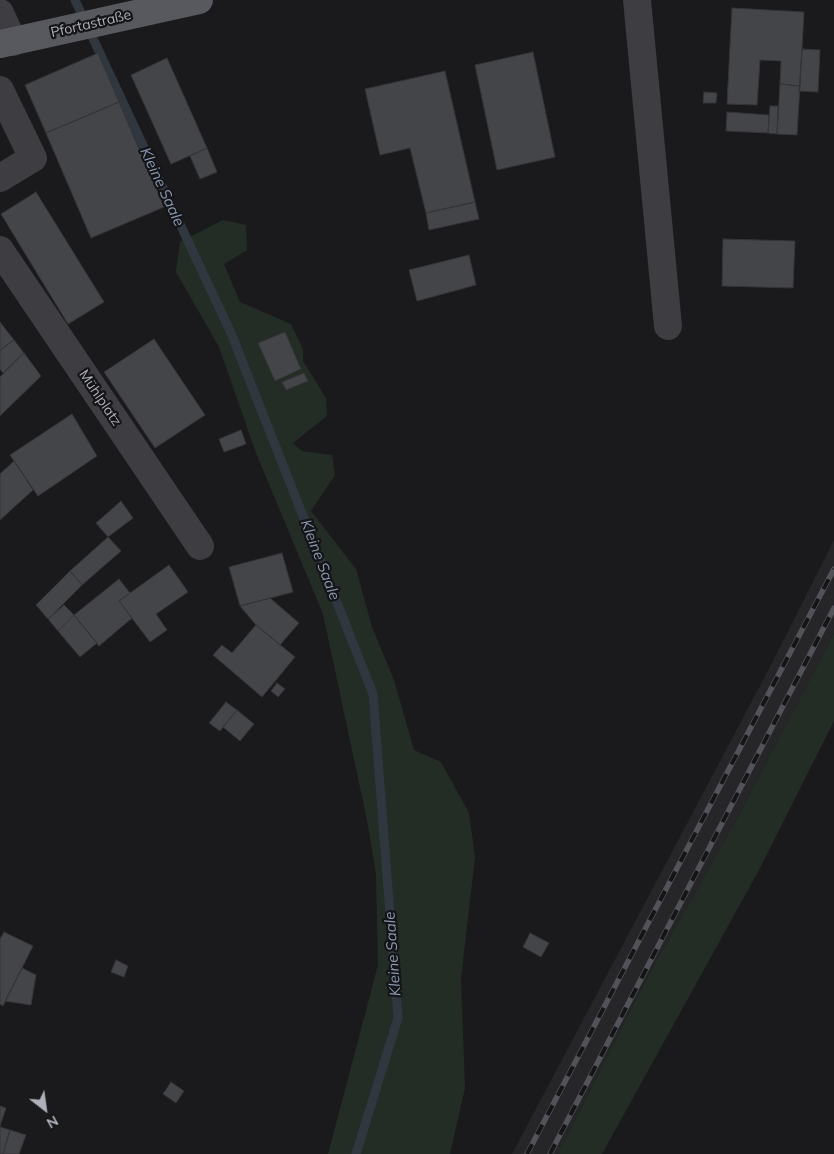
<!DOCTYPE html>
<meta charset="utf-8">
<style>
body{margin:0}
#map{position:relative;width:834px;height:1154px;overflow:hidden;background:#1a1a1c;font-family:Mulish,sans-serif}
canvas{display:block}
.north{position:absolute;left:20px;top:1084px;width:50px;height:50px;-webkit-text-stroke:4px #151517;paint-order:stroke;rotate:150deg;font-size:14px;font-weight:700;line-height:20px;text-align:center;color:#aeb0ba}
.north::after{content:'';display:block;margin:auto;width:18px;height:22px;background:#aeb0ba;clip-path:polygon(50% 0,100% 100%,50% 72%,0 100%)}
</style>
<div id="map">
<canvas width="834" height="1154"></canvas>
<div class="north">N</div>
</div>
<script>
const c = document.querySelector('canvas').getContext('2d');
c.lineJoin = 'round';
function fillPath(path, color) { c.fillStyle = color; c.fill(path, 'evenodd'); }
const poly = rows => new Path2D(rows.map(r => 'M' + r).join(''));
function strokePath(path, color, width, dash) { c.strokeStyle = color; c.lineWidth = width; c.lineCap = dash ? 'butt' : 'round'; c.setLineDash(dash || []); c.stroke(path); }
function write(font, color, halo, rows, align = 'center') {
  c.font = font + ' Mulish,sans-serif'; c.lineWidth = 4.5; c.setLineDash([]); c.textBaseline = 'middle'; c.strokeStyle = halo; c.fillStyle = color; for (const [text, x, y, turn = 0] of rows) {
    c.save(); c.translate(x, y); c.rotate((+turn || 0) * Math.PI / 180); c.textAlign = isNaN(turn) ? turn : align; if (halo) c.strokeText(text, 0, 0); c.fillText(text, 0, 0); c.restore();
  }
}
fillPath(poly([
 [834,540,834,633,737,818,648,976,558,1154,512,1154,772,663]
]), '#262629');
fillPath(poly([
 [223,220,246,225,247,250,224,264,240,302,291,324,303,349,303,361,326,398,327,416,293,443,302,451,332,455,335,475,311,511,356,569,372,627,394,680,414,750,441,762,469,813,475,857,461,979,465,1088,450,1154,328,1154,378,965,376,874,368,825,323,614,256,453,219,347,176,272,180,242],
 [834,633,834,721,759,870,602,1154,558,1154,648,976,737,818]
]), '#242c26');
strokePath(poly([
 [75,0,231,333,373,694,398,1018,356,1154]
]), '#31373f', 9);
const building = poly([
 [732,8,804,12,800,86,780,84,781,61,760,60,757,105,727,104,732,8],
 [802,49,820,50,818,92,799,91,802,49],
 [533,52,555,157,497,170,475,65,533,52],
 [98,53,119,102,46,133,25,85,98,53],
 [167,58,207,148,171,164,131,75,167,58],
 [445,71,475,202,426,213,410,148,380,155,365,89,445,71],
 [780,84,800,86,797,135,777,134,780,84],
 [704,92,717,93,716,103,703,103,704,92],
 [119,102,164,207,91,238,46,133,119,102],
 [770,106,778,106,777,134,768,133,770,106],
 [727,112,769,115,768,133,726,131,727,112],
 [207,148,217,172,200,179,190,156,207,148],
 [36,192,104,302,68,324,1,214,36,192],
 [475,202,479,219,429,230,426,213,475,202],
 [723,239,795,241,793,288,722,286,723,239],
 [469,255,476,285,417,301,409,270,469,255],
 [0,322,14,340,0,350,0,322],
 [285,332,301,369,275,381,258,343,285,332],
 [154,339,205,415,155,448,104,372,154,339],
 [14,340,24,353,3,373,0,369,0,350,14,340],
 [24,353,41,376,0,416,0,377,24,353],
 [304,373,308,381,286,390,282,382,304,373],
 [72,414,97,456,38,496,10,455,72,414],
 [241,430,246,444,224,452,219,439,241,430],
 [14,461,33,490,0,520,0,474,14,461],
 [121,501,133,518,108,537,96,523,121,501],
 [108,537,121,551,82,585,70,571,108,537],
 [282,553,293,592,240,606,229,567,282,553],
 [169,565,188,592,156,614,167,630,150,642,119,601,169,565],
 [70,571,82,585,48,619,36,605,70,571],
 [119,579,130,593,119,601,132,618,99,646,74,615,119,579],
 [270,598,299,623,280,645,256,625,240,606,270,598],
 [64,605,74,615,58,631,48,619,64,605],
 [74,615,97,643,80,657,58,631,74,615],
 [256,625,295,657,262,697,213,655,222,645,232,653,256,625],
 [277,683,285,689,278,697,271,691,277,683],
 [226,702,237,710,220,731,209,723,226,702],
 [237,710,254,724,240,741,223,727,237,710],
 [4,932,33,946,3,1006,0,1004,0,939,4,932],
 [530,933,549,943,541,957,523,947,530,933],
 [116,960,128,966,124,977,111,972,116,960],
 [22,968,36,975,31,1005,5,1001,22,968],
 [171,1082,184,1091,176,1103,163,1094,171,1082],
 [0,1106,6,1108,0,1126,0,1106],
 [0,1127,10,1130,3,1154,0,1154,0,1127],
 [10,1130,26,1135,19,1154,3,1154,10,1130]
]);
fillPath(building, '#444549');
strokePath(building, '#353438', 1);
strokePath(poly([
 [637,0,668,326],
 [0,13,13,42],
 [0,90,33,158,0,178],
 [0,250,200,546]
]), '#3d3d42', 28);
strokePath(poly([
 [0,44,199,0]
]), '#58585f', 28);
const rail = poly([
 [527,1154,834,569],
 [550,1154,834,608]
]);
strokePath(rail, '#525359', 5.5);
strokePath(rail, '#151517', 4, [11]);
write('14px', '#aeb0ba', '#151517', [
 ["Pfortastraße",91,24,-13],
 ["Mühlplatz",100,398,56]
]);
write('italic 15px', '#8999b1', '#151517', [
 ["Kleine Saale",162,187,65],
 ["Kleine Saale",320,560,69],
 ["Kleine Saale",393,954,-94]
]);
</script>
